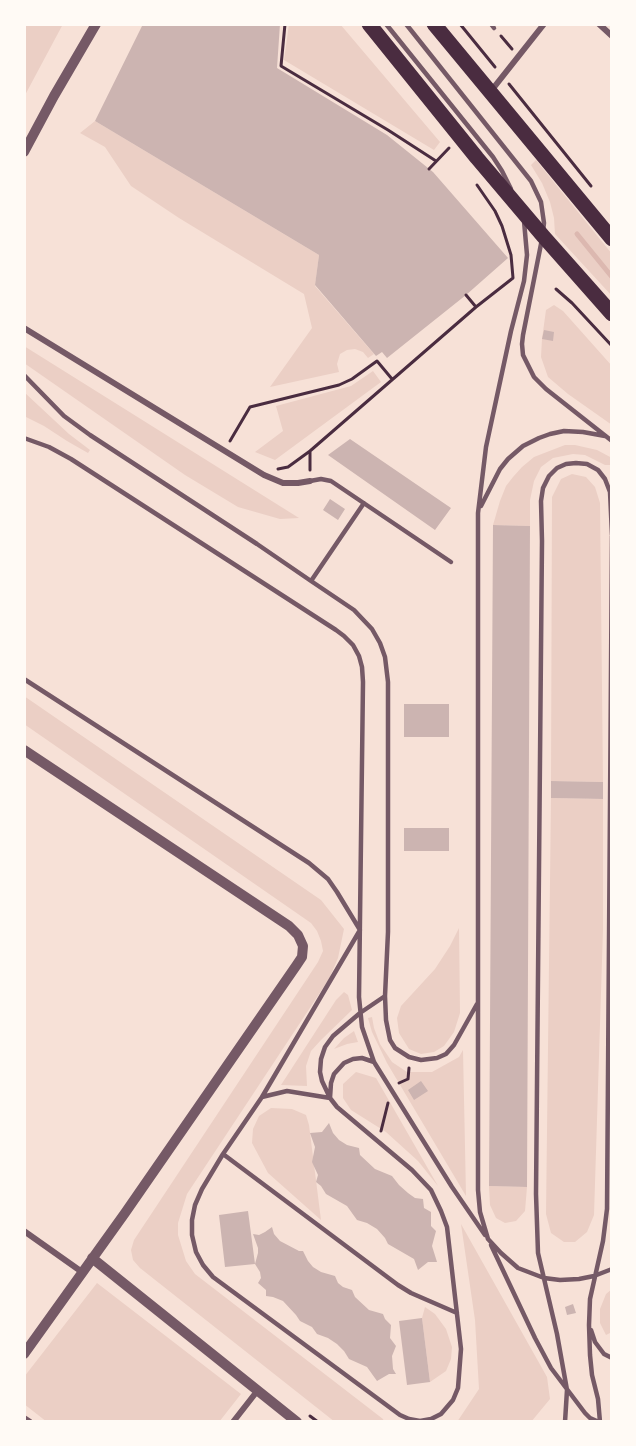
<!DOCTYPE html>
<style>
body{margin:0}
#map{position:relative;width:636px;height:1446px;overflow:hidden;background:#f7e1d7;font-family:Roboto,sans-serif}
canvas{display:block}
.frame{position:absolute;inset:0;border:26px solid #fffaf5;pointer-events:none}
</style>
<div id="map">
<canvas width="636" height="1446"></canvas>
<div class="frame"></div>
</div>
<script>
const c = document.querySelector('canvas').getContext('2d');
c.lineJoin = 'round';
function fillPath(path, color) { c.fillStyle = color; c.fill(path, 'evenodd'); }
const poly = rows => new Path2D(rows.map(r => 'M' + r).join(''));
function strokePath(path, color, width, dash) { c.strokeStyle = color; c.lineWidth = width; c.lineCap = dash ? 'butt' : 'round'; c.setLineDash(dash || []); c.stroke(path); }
fillPath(poly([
 [24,24,63,24,24,97],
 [289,24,340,24,440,142,434,150,284,60],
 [95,121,319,255,315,286,374,354,368,358,363,352,355,349,347,350,340,354,337,364,339,372,270,387,312,328,304,294,179,218,131,186,105,147,80,133],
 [536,160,612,254,612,296,555,234,554,218,550,202,542,183,531,165],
 [554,305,563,311,612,366,612,425,568,394,548,377,541,357,542,339,546,310],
 [24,346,299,518,280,519,238,507,185,475,24,363],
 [373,371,381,382,275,460,255,452,283,431,276,406,351,386],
 [24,392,69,434,90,450,88,453,67,441,44,426,24,416],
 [565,445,575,445,597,450,612,458,612,465,605,465,585,455,573,454,553,458,541,467,534,481,530,500,530,526,493,525,500,501,506,486,513,477,522,467,534,457],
 [572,474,586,477,595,487,600,503,603,782,551,781,552,497,561,479],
 [24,696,321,900,344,929,338,958,329,979,187,1194,178,1223,178,1235,186,1261,195,1274,383,1419,384,1422,335,1422,140,1268,133,1260,131,1250,134,1240,318,962,323,951,321,941,317,931,311,923,24,724],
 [551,798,603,799,603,929,594,1215,587,1232,575,1242,564,1242,551,1233,546,1214],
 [459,928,460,1013,454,1032,444,1046,434,1052,421,1054,409,1049,399,1033,397,1018,401,1006,435,969,450,946],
 [344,992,348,995,352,1010,321,1040,311,1051,306,1066,307,1086,281,1085,336,1000],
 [372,1017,374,1028,380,1044,392,1062,407,1072,432,1072,459,1057,463,1050,466,1196,387,1063,372,1032,368,1018],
 [354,1031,358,1042,347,1044,334,1049,344,1038],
 [356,1072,376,1078,438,1186,418,1161,386,1132,351,1110,343,1098,343,1084],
 [271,1108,292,1109,306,1115,309,1125,321,1220,268,1173,252,1143,253,1129,259,1116],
 [489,1186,527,1187,525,1211,516,1221,505,1223,496,1218,490,1205],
 [461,1224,547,1377,550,1399,531,1422,457,1422,479,1389,475,1320],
 [97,1283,241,1394,219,1422,47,1422,24,1404,24,1377],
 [612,1289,612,1332,606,1335,600,1323,600,1309,606,1294],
 [425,1307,435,1314,446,1329,452,1347,451,1359,446,1371,430,1382,422,1318]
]), '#ebcfc5');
strokePath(poly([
 [577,234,612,277]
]), '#dcb8b0', 5);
fillPath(poly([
 [143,24,280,24,277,68,387,135,433,172,508,258,466,295,387,358,382,352,376,356,315,285,319,255,95,121],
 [544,330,554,332,553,341,542,339],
 [350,439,451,508,435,530,328,455],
 [330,499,345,509,338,520,323,510],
 [493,525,530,526,527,1187,489,1186],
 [404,704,449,704,449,737,404,737],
 [551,781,603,782,603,799,551,798],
 [404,828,449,828,449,851,404,851],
 [421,1081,428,1091,414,1100,408,1090],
 [329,1123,333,1133,339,1140,347,1145,359,1148,360,1155,375,1169,392,1176,399,1185,408,1193,415,1198,423,1199,424,1208,431,1212,431,1226,436,1231,432,1246,437,1262,428,1262,418,1270,414,1259,388,1244,385,1238,377,1229,367,1223,357,1220,347,1206,326,1194,321,1186,316,1182,318,1175,312,1162,315,1147,310,1133,322,1132],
 [248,1211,255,1264,225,1267,219,1215],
 [272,1227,274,1234,280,1241,299,1251,303,1251,308,1261,313,1267,321,1272,335,1276,338,1283,343,1287,352,1290,355,1297,369,1310,383,1314,385,1319,391,1325,390,1338,396,1346,392,1356,393,1369,396,1374,389,1374,377,1381,367,1367,349,1359,344,1351,337,1344,328,1338,317,1334,312,1327,300,1321,296,1315,283,1301,273,1297,266,1296,266,1290,258,1283,261,1278,260,1272,255,1264,258,1253,258,1248,253,1234,259,1235,265,1232],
 [573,1304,576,1313,567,1315,565,1307],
 [422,1318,430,1382,407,1385,399,1321]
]), '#ccb4b1');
strokePath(poly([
 [285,24,281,66,388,130,436,161],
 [460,24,495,67],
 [501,36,512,49],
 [509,84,591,186],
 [429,169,449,148],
 [556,289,572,303,612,346],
 [466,295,476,307],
 [230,441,250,407,339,385,352,379,377,361,392,379],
 [278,469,288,467,310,451],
 [310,470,310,451,476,307,513,278,511,255,502,226,495,211,477,185],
 [399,1083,408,1079,409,1068],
 [381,1131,388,1103],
 [310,1416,318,1422]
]), '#4a2c40', 3);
strokePath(poly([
 [386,24,493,157,502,171,511,189],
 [406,24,531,181,541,202,544,223,543,231],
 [491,24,494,28],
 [524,221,527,255,524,281,511,331,486,447,478,513,478,1190,480,1212,488,1239,501,1253,518,1268,544,1278,560,1280,579,1279,594,1276,612,1269],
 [542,239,523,335,522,344,523,355,534,377,546,389,612,441],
 [24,375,64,416,90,435,257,544,311,581,354,610,372,629,380,643,385,657,388,682,388,932,385,996,386,1020,390,1040,395,1048,409,1057,421,1060,437,1058,446,1054,454,1045,477,1004],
 [24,438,49,447,71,459,336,630,344,636,353,645,359,656,362,667,363,682,359,997,362,1027,374,1062,452,1187,485,1235],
 [310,481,321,479,331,481,451,562],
 [481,506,500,469,508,459,523,446,539,438,550,434,564,431,583,432,605,436],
 [311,581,364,503],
 [24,679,309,863,328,879,337,892,360,930,262,1097,223,1154,202,1189,195,1205,192,1220,192,1235,196,1252,203,1265,213,1277,400,1415,409,1419,420,1421,431,1419,441,1414,453,1400,458,1388,461,1349,447,1227,441,1211,431,1190,412,1170,337,1107,330,1098,322,1081,320,1072,321,1059,325,1047,333,1036,360,1013,385,996],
 [262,1097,287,1091,330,1098,331,1083,334,1074,344,1063,353,1059,362,1058,374,1062],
 [223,1154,398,1285,411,1293,457,1313],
 [491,1245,535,1338,551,1368,585,1413,590,1418,599,1422],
 [591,1330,595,1342,604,1354,612,1358],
 [565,1422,567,1390,557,1334,538,1253,536,1194,542,541,541,501,543,488,549,476,557,468,566,464,576,463,587,464,598,470,605,479,610,492,612,535],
 [600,1422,598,1399,592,1375,590,1355,589,1325,590,1299,603,1241,607,1209,612,536]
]), '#755966', 4.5);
strokePath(poly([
 [599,24,612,36],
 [491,91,544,24],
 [24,328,264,475,283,483,298,483,310,481],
 [24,1231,82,1272],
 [24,1418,30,1422],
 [233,1422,258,1390]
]), '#755966', 6);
strokePath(poly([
 [24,152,54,96,96,24],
 [24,750,289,926,298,935,303,946,302,957,296,966,125,1213,24,1354],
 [92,1258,297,1422]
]), '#755966', 10);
strokePath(poly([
 [369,24,477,158,543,236,612,314],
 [434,24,612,239]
]), '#4a2c40', 15);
</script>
